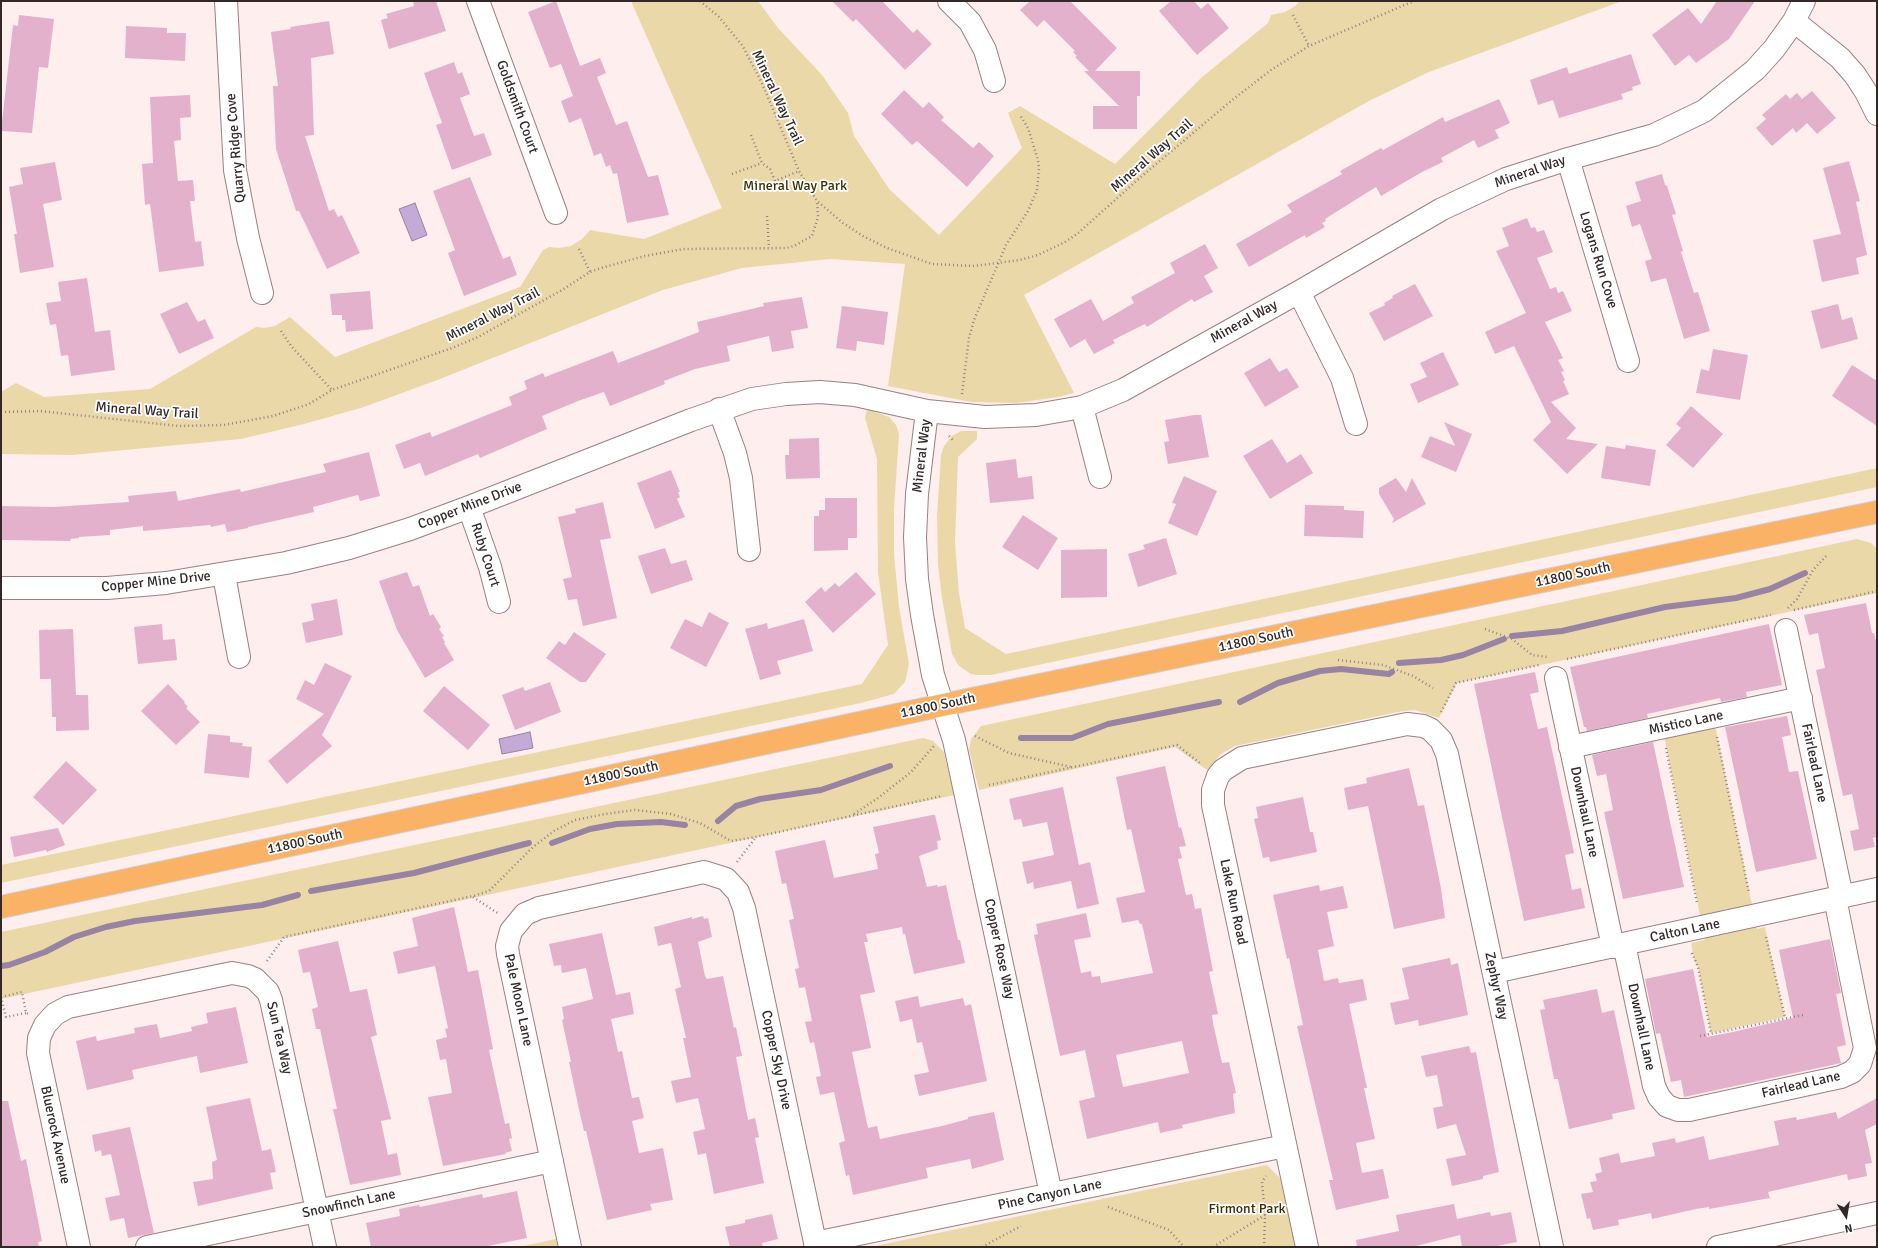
<!DOCTYPE html>
<style>
body{margin:0}
#map{position:relative;width:1878px;height:1248px;overflow:hidden;background:#feeeed;font-family:Signika,sans-serif}
canvas{display:block}
.frame{position:absolute;inset:0;border:2px solid #322828;pointer-events:none}
.north{position:absolute;left:1826px;top:1196px;width:40px;height:40px;-webkit-text-stroke:3px #fff;paint-order:stroke;rotate:168deg;font-size:11px;font-weight:700;line-height:16px;text-align:center;color:#322828}
.north::after{content:'';display:block;margin:auto;width:14px;height:18px;background:#322828;clip-path:polygon(50% 0,100% 100%,50% 72%,0 100%)}
</style>
<div id="map">
<canvas width="1878" height="1248"></canvas>
<div class="frame"></div>
<div class="north">N</div>
</div>
<script>
const c = document.querySelector('canvas').getContext('2d');
c.lineJoin = 'round';
function fillPath(path, color) { c.fillStyle = color; c.fill(path, 'evenodd'); }
const poly = rows => new Path2D(rows.map(r => 'M' + r).join(''));
function strokePath(path, color, width, dash) { c.strokeStyle = color; c.lineWidth = width; c.lineCap = dash ? 'butt' : 'round'; c.setLineDash(dash || []); c.stroke(path); }
function write(font, color, halo, rows, align = 'center') {
  c.font = font + ' Signika,sans-serif'; c.lineWidth = 3.5; c.setLineDash([]); c.textBaseline = 'middle'; c.strokeStyle = halo; c.fillStyle = color; for (const [text, x, y, turn = 0] of rows) {
    c.save(); c.translate(x, y); c.rotate((+turn || 0) * Math.PI / 180); c.textAlign = isNaN(turn) ? turn : align; if (halo) c.strokeText(text, 0, 0); c.fillText(text, 0, 0); c.restore();
  }
}
fillPath(poly([
 [631,1,758,1,778,28,822,75,848,113,854,136,890,190,939,235,1022,148,1008,113,1020,106,1115,164,1201,78,1268,23,1271,15,1285,12,1295,6,1300,1,1622,1,1429,72,1369,101,1024,295,1074,393,1058,397,1016,403,971,402,888,386,905,264,830,259,742,268,663,290,440,379,364,407,304,424,241,439,72,455,1,454,1,392,16,383,44,397,150,389,256,327,264,328,275,326,290,317,335,357,520,287,543,250,549,247,558,248,571,246,582,239,590,230,644,239,722,208],
 [867,409,889,417,896,425,899,434,894,509,894,554,899,607,909,664,905,682,894,694,861,703,1,883,1,865,862,684,888,645,878,572,877,459,865,418],
 [961,431,977,431,977,439,958,457,955,543,959,593,965,628,1006,654,1877,468,1877,487,991,675,976,675,971,674,959,666,952,654,942,598,938,565,937,516,941,455,944,446,952,436],
 [1857,539,1871,543,1877,549,1877,593,1457,683,1439,718,1415,710,1403,711,1235,746,1221,754,1207,770,1175,747,979,790,969,750,971,739,981,726],
 [1715,725,1757,929,1765,927,1785,1017,1711,1033,1698,967,1694,960,1691,943,1705,940,1664,736],
 [923,738,933,741,944,752,954,795,1,999,1,932],
 [1267,1165,1281,1179,1296,1247,870,1247],
 [556,1239,558,1247,519,1247]
]), '#ebd8a9');
const water = poly([
 [415,203,427,235,412,241,399,209,415,203],
 [530,732,533,748,502,754,499,739,530,732]
]);
fillPath(water, '#c4aad7');
strokePath(water, '#9883a2', 1);
strokePath(poly([
 [1512,636,1562,631,1665,607,1736,598,1770,589,1805,573],
 [1399,663,1441,660,1463,655,1504,639],
 [1240,702,1278,683,1320,671,1341,669,1389,674,1392,672],
 [1021,738,1072,738,1108,724,1219,702],
 [718,821,736,806,760,799,821,790,890,766],
 [552,843,590,829,617,824,661,822,685,825],
 [311,891,414,873,529,843],
 [1,966,9,965,45,952,74,937,106,927,135,921,262,905,298,895]
]), '#9883a2', 6);
fillPath(poly([
 [413,1,436,1,446,31,389,49,381,20,388,18,386,14,414,6],
 [556,1,580,66,600,58,606,73,597,77,616,125,627,121,648,177,658,175,669,215,627,223,617,173,613,174,610,165,606,167,601,153,594,156,581,118,569,123,561,101,573,96,561,64,550,68,528,12],
 [832,1,882,1,913,33,917,29,932,44,905,70,856,19,853,22],
 [1030,1,1070,1,1117,48,1095,71,1140,71,1140,96,1137,96,1137,129,1093,129,1093,106,1119,106,1084,71,1089,71,1075,57,1077,56,1073,52,1075,51,1044,20,1037,27,1020,10],
 [1171,1,1194,1,1201,9,1208,3,1229,28,1197,55,1159,11],
 [1717,1,1755,1,1729,39,1696,63,1689,55,1675,66,1652,35,1688,8,1701,24],
 [19,15,54,19,48,68,39,67,32,133,1,131,13,25,18,26],
 [329,21,334,54,311,58,314,135,305,136,329,211,334,209,338,217,342,215,360,253,327,269,299,211,296,211,276,149,273,86,278,86,271,32,291,29,290,27],
 [126,26,167,28,167,33,186,33,185,61,125,58],
 [1631,54,1641,84,1632,87,1633,90,1621,94,1623,99,1559,118,1553,100,1538,105,1530,80,1567,67,1569,74],
 [454,62,458,74,462,72,470,94,460,98,474,136,484,133,492,155,452,170,436,125,442,123,424,73],
 [904,90,923,108,929,102,944,117,941,120,973,148,979,142,994,156,967,187,917,141,912,145,881,114],
 [1812,91,1836,118,1817,134,1807,123,1796,133,1793,128,1772,146,1756,128,1766,119,1762,115,1786,94,1790,99,1797,93,1802,99],
 [190,95,191,117,180,118,181,140,174,141,178,181,193,180,195,201,190,201,195,242,201,241,204,266,159,272,150,204,145,205,142,164,153,163,150,97],
 [1499,99,1510,123,1495,130,1499,138,1478,148,1474,140,1441,158,1443,162,1422,172,1381,196,1376,187,1325,219,1326,221,1322,223,1325,227,1306,238,1305,235,1249,267,1236,244,1292,212,1287,205,1342,174,1340,171,1381,148,1383,150,1443,117,1445,122],
 [1849,161,1860,201,1856,202,1867,255,1856,258,1859,274,1822,282,1813,240,1841,234,1823,168],
 [55,162,62,200,43,204,54,267,20,273,14,234,17,234,9,187,23,184,20,168],
 [1662,174,1665,185,1667,186,1676,214,1672,215,1683,251,1681,252,1694,293,1698,292,1710,331,1684,339,1666,278,1651,282,1645,261,1652,259,1640,224,1632,227,1626,206,1641,201,1635,182],
 [470,177,503,259,510,256,517,275,464,296,448,253,455,250,433,191],
 [1527,218,1531,228,1535,227,1537,232,1544,230,1553,252,1537,258,1550,289,1556,287,1558,293,1563,291,1572,311,1545,322,1563,358,1558,360,1564,371,1561,372,1565,380,1563,381,1569,394,1551,402,1576,428,1566,439,1598,444,1567,474,1533,440,1551,422,1514,346,1495,354,1485,332,1526,313,1496,251,1509,246,1502,228],
 [1205,244,1218,268,1204,276,1213,292,1194,302,1192,299,1147,327,1145,324,1113,340,1115,343,1094,354,1085,339,1070,348,1054,319,1091,299,1103,321,1134,303,1131,297,1175,273,1170,263],
 [87,278,95,332,110,330,115,370,71,376,68,355,61,356,56,324,50,325,46,303,61,301,58,282],
 [1415,284,1433,316,1384,341,1369,313,1385,305,1384,303,1393,298,1392,296],
 [370,291,373,329,346,332,345,320,342,320,342,315,332,315,330,294],
 [802,297,808,328,791,331,794,348,772,352,769,336,727,346,730,361,695,369,664,381,665,384,610,406,604,392,578,401,542,416,547,429,480,458,478,454,425,476,420,463,404,469,395,445,430,432,432,437,512,405,509,397,527,389,524,381,543,373,545,377,613,351,618,363,699,332,697,322,764,306,763,303],
 [187,302,198,322,205,319,214,338,179,354,160,314],
 [1838,304,1842,320,1852,317,1858,339,1821,349,1811,311],
 [842,306,888,312,884,345,857,341,856,351,836,348],
 [1713,349,1748,355,1740,400,1696,393,1701,369,1709,371],
 [1443,352,1459,385,1418,403,1410,384,1427,377,1420,363],
 [1270,358,1279,372,1287,368,1299,387,1265,407,1244,373],
 [1852,365,1877,381,1877,426,1832,396],
 [1691,406,1723,434,1693,468,1666,445,1681,428,1676,424],
 [1194,415,1201,415,1209,457,1168,464,1164,442,1169,441,1165,420],
 [1444,422,1472,434,1456,472,1421,457,1430,436,1455,446],
 [819,438,820,478,786,479,785,455,789,455,789,439],
 [1272,439,1287,463,1301,454,1313,473,1270,499,1243,456],
 [1626,445,1656,450,1650,486,1601,478,1606,446,1625,449],
 [369,452,380,496,360,501,358,495,313,507,314,512,248,527,248,528,227,532,225,524,211,527,210,525,143,531,143,526,110,530,110,535,79,537,79,538,71,539,70,541,1,540,1,506,54,507,129,502,128,496,176,491,178,501,240,489,241,492,326,472,323,464],
 [1016,459,1018,478,1032,476,1034,499,990,503,986,463],
 [671,470,680,492,678,492,680,497,677,499,685,517,655,529,637,483],
 [1184,476,1217,491,1197,536,1168,523,1176,504,1172,503],
 [1396,478,1406,492,1412,478,1426,504,1392,523,1394,519,1379,494,1379,488],
 [825,498,857,498,857,538,848,538,848,550,814,551,814,516,819,516,819,510,825,510],
 [603,502,611,538,600,540,617,618,583,626,577,599,568,600,563,579,572,577,558,517,576,513,575,509],
 [1305,505,1344,506,1344,510,1364,511,1363,538,1304,536],
 [1023,515,1058,538,1038,570,1002,547],
 [1166,538,1177,574,1138,587,1128,554,1145,549,1143,545],
 [665,548,671,564,686,560,693,580,651,594,638,556],
 [1107,549,1107,597,1061,598,1061,550],
 [407,572,413,587,419,585,430,616,433,614,441,627,439,629,444,636,442,637,445,642,444,643,454,660,425,678,397,630,379,581],
 [856,572,876,594,833,633,805,602,821,587,825,592,835,583,839,587],
 [337,599,343,635,306,643,302,623,314,620,311,604],
 [1866,603,1872,633,1874,633,1877,645,1877,837,1873,838,1875,847,1854,851,1850,831,1859,829,1852,794,1843,796,1816,670,1825,668,1818,633,1809,635,1804,615],
 [709,612,729,623,706,667,670,648,685,619,702,627],
 [804,619,813,651,777,661,781,674,760,680,745,629,767,623,768,629],
 [162,624,163,640,175,639,177,660,138,664,134,627],
 [1769,624,1782,685,1746,692,1747,697,1721,702,1720,698,1647,714,1648,718,1587,731,1586,727,1584,727,1570,667],
 [73,629,76,695,88,695,89,730,56,731,56,717,52,717,51,679,40,679,39,630],
 [574,632,606,654,586,682,580,682,546,658,559,641,565,645],
 [325,663,352,676,322,735,332,746,287,784,268,761,324,714,296,699,305,680,314,685],
 [1535,672,1539,692,1530,694,1538,729,1547,727,1570,833,1574,853,1565,855,1572,890,1581,888,1585,908,1524,921,1474,684],
 [550,682,561,712,515,730,502,695,523,687,525,691],
 [168,684,185,702,184,703,188,707,186,708,200,722,176,745,141,711],
 [444,686,490,725,468,750,423,711],
 [1787,716,1791,735,1782,737,1789,772,1798,771,1817,859,1756,872,1725,727],
 [208,734,230,736,230,742,243,743,242,746,252,747,249,778,204,773],
 [1653,742,1684,887,1623,899,1604,812,1613,810,1606,774,1597,776,1592,755],
 [66,761,97,790,63,825,33,797],
 [1165,766,1179,828,1181,827,1186,846,1179,847,1182,858,1178,859,1186,895,1192,894,1195,909,1201,908,1205,930,1213,971,1209,972,1218,1014,1212,1015,1213,1023,1222,1063,1229,1062,1236,1093,1233,1094,1235,1113,1182,1125,1183,1128,1160,1133,1158,1122,1087,1139,1079,1101,1095,1097,1085,1050,1060,1056,1034,935,1038,934,1036,924,1086,913,1091,937,1074,940,1081,973,1091,971,1092,977,1100,976,1101,983,1153,973,1142,924,1140,924,1138,920,1122,923,1116,898,1145,892,1131,829,1127,830,1116,777],
 [1182,1041,1189,1073,1123,1087,1116,1055],
 [1409,768,1418,806,1424,805,1441,888,1445,918,1394,929,1368,806,1348,810,1344,788,1367,783,1366,778],
 [1063,787,1079,865,1090,862,1099,904,1077,909,1071,881,1034,889,1033,882,1027,884,1022,862,1054,855,1047,822,1023,827,1021,819,1014,820,1009,799],
 [1303,797,1310,832,1313,832,1317,852,1270,862,1269,857,1263,858,1254,819,1258,818,1256,807],
 [932,815,935,815,941,840,937,841,938,849,919,856,927,887,937,885,938,887,946,885,958,940,960,940,965,963,914,974,905,934,903,934,902,927,866,934,868,942,864,942,875,992,860,995,871,1048,852,1052,868,1128,877,1126,880,1139,942,1126,968,1119,968,1117,994,1112,1004,1160,972,1169,970,1159,926,1168,928,1178,853,1195,849,1175,846,1176,839,1143,845,1141,834,1092,820,1095,816,1077,821,1076,814,1042,810,1043,805,1022,812,1021,805,987,799,988,795,969,799,968,789,920,794,919,786,883,782,884,775,851,825,840,834,878,878,869,875,854,879,853,873,827],
 [58,828,65,845,47,852,46,850,14,857,10,837],
 [1319,885,1320,891,1343,886,1348,908,1327,912,1334,946,1318,950,1324,981,1338,978,1339,983,1363,979,1367,1000,1349,1004,1367,1088,1364,1088,1375,1139,1356,1143,1362,1173,1383,1169,1389,1198,1336,1210,1329,1180,1333,1180,1297,1026,1303,1025,1289,958,1287,959,1273,895],
 [454,907,468,972,478,970,493,1049,489,1050,505,1124,509,1123,512,1138,509,1139,512,1151,505,1153,506,1154,443,1166,428,1097,452,1093,446,1059,440,1060,436,1040,447,1037,445,1029,448,1028,435,966,398,974,393,952,418,946,412,918],
 [703,916,704,919,708,918,712,937,698,942,705,976,707,979,723,976,734,1028,736,1027,742,1056,736,1057,748,1120,755,1118,759,1137,755,1138,764,1183,714,1194,706,1153,698,1155,693,1132,705,1129,698,1098,676,1103,671,1081,691,1077,683,1038,686,1038,675,989,681,987,671,943,658,946,654,927,692,917,692,919],
 [602,933,616,995,630,992,634,1014,611,1019,618,1052,622,1051,632,1098,639,1097,644,1118,632,1121,639,1153,663,1148,673,1200,650,1204,652,1210,607,1220,586,1131,584,1131,580,1114,569,1062,571,1062,562,1020,564,1019,562,1007,593,999,586,968,562,973,561,965,554,966,549,944],
 [1830,939,1841,993,1836,994,1846,1045,1837,1047,1841,1063,1684,1097,1681,1080,1671,1082,1660,1033,1656,1034,1645,979,1693,969,1707,1037,1733,1032,1793,1018,1779,950],
 [338,941,350,992,367,989,377,1035,371,1037,391,1119,381,1121,388,1155,397,1153,401,1175,350,1185,333,1109,337,1109,320,1029,316,1029,312,1009,318,1007,310,972,303,973,298,950],
 [1450,958,1451,965,1458,963,1468,1015,1419,1026,1418,1020,1395,1025,1390,1003,1409,999,1402,968],
 [1597,989,1602,1013,1614,1010,1635,1109,1612,1114,1613,1119,1569,1129,1558,1079,1554,1079,1540,1010,1545,1009,1543,1000],
 [918,996,920,1007,963,998,965,1006,971,1004,987,1081,919,1096,914,1075,929,1072,922,1042,917,1043,912,1019,900,1022,895,1001],
 [236,1007,248,1063,200,1073,197,1056,132,1070,134,1079,87,1090,76,1041,96,1036,97,1041,135,1033,134,1028,157,1024,160,1038,192,1031,191,1027,208,1023,206,1013],
 [1469,1046,1471,1053,1476,1052,1499,1172,1483,1176,1483,1179,1452,1186,1446,1159,1466,1155,1456,1124,1437,1129,1433,1108,1443,1106,1437,1075,1426,1077,1421,1056],
 [250,1098,262,1151,271,1149,276,1172,270,1173,273,1189,198,1206,193,1182,213,1179,212,1162,217,1160,206,1107],
 [1877,1098,1877,1124,1865,1130,1872,1163,1865,1164,1867,1176,1848,1180,1847,1174,1768,1192,1770,1198,1709,1209,1709,1207,1696,1209,1652,1219,1651,1213,1618,1220,1619,1225,1593,1230,1590,1218,1587,1219,1581,1194,1593,1192,1590,1182,1597,1181,1595,1174,1602,1172,1599,1158,1619,1153,1621,1163,1655,1156,1652,1143,1675,1138,1676,1143,1704,1136,1709,1160,1779,1145,1774,1121,1796,1117,1797,1120,1836,1112,1838,1119],
 [1,1101,8,1101,21,1161,26,1159,42,1241,38,1242,39,1247,1,1247],
 [130,1127,154,1233,128,1238,124,1218,110,1221,105,1198,120,1195,111,1154,102,1156,101,1150,95,1152,92,1135],
 [517,1191,527,1238,483,1247,371,1247,366,1223,400,1216,399,1209,419,1205,420,1207,482,1194,483,1198],
 [1454,1204,1457,1219,1490,1212,1491,1216,1511,1212,1517,1242,1492,1247,1462,1247,1460,1235,1412,1247,1357,1247,1356,1240,1399,1231,1396,1215],
 [772,1214,778,1239,762,1243,763,1247,730,1247,725,1227,745,1223,745,1220]
]), '#e4b1cc');
const minor = poly([
 [226,1,235,170,248,238,262,293],
 [478,1,556,213],
 [949,1,970,22,985,50,994,81],
 [1794,21,1840,58,1855,75,1866,92,1877,114],
 [1568,159,1628,361],
 [1299,292,1342,378,1356,424],
 [1082,407,1100,477],
 [719,409,735,453,741,478,749,550],
 [927,411,917,494,915,537,917,579,922,615,933,675,954,740,1051,1194],
 [469,507,490,567,499,602],
 [224,575,239,657],
 [1,588,107,588,166,583,286,563,349,548,410,529,469,507,691,420,752,399,786,394,820,392,855,395,927,411,985,417,1036,415,1082,407,1123,390,1299,292,1442,209,1506,179,1568,159,1654,135,1704,111,1755,70,1774,49,1794,21,1804,1],
 [1786,630,1842,897],
 [1556,678,1613,947],
 [1570,747,1801,698],
 [1624,944,1654,1086,1659,1097,1667,1106,1678,1110,1689,1110,1841,1077,1852,1072,1860,1064,1865,1048,1835,898],
 [1494,972,1877,889],
 [815,1243,1285,1146],
 [79,1247,38,1053,39,1038,45,1025,55,1014,68,1007,232,973,248,976,255,979,268,992,271,1000,325,1247],
 [147,1247,552,1161],
 [570,1247,508,954,507,946,511,931,525,914,539,908,704,872,726,879,738,892,744,908,816,1247],
 [1307,1247,1213,805,1213,790,1218,776,1223,770,1242,758,1407,724,1423,726,1430,729,1441,740,1447,754,1552,1247],
 [1718,1247,1877,1213]
]);
const major = poly([
 [1,907,943,705,1877,512]
]);
strokePath(minor, '#998180', 24);
strokePath(major, '#d2d0d0', 24);
strokePath(poly([
 [700,1,719,17,742,45,761,81,799,171,817,201,843,223,863,236,887,248,932,264,974,266,1020,260,1038,255,1065,242,1077,234,1142,176,1231,101,1271,70,1309,46,1414,1],
 [1293,15,1309,46],
 [751,135,762,163,770,169,775,181,799,171],
 [732,174,762,163],
 [767,216,769,248],
 [579,249,590,272],
 [281,331,291,346,332,390],
 [962,394,969,338,974,320,1006,245,1028,211,1037,190,1039,169,1038,160,1028,128,1020,115],
 [1,412,40,411,179,426,224,425,273,416,309,404,332,390,452,348,478,337,562,290,590,272,601,268,645,256,683,249,786,248,794,246,812,236,818,217,817,201],
 [949,436,954,441],
 [1788,608,1797,599,1813,570,1827,555],
 [1794,610,1877,591],
 [1485,629,1512,639,1532,655,1548,657],
 [1567,659,1771,615],
 [1338,660,1383,665,1413,676,1433,688],
 [1441,712,1456,683,1539,665],
 [975,736,1009,753,1071,767],
 [1717,737,1749,893],
 [1666,748,1697,903],
 [989,785,1177,745,1201,764],
 [854,814,878,798,911,772,934,746],
 [737,862,756,837],
 [473,897,499,914],
 [1766,937,1785,1017],
 [1692,953,1698,967,1711,1033],
 [267,961,284,937,473,896,489,891,533,847,554,831,575,820,605,814,635,810,671,814,700,823,731,841,756,837,942,796],
 [1,997,22,992,26,1013,29,1014],
 [1,997,6,1017,26,1013],
 [1700,1036,1803,1015],
 [1108,1207,1169,1230,1184,1247],
 [982,1247,1021,1226],
 [1213,1247,1265,1215],
 [1264,1247,1265,1215,1262,1182,1266,1176]
]), '#918483', 2.5, [1, 3]);
strokePath(minor, '#fff', 22);
strokePath(major, '#fab267', 22);
write('14px', '#322828', '#fff', [
 ["Mineral Way Trail",777,98,65],
 ["Goldsmith Court",517,107,70],
 ["Quarry Ridge Cove",236,148,-95],
 ["Mineral Way Trail",1152,156,-41],
 ["Mineral Way",1530,172,-19],
 ["Logans Run Cove",1598,260,73],
 ["Mineral Way Trail",493,315,-27],
 ["Mineral Way",1244,322,-29],
 ["Mineral Way Trail",147,411,4],
 ["Mineral Way",922,456,-83],
 ["Copper Mine Drive",470,506,-21],
 ["Ruby Court",485,555,72],
 ["11800 South",1573,575,-12],
 ["Copper Mine Drive",156,582,-6],
 ["11800 South",1256,640,-12],
 ["11800 South",938,706,-12],
 ["Mistico Lane",1686,723,-12],
 ["Fairlead Lane",1814,763,78],
 ["11800 South",621,774,-12],
 ["Downhaul Lane",1584,812,78],
 ["11800 South",305,842,-12],
 ["Lake Run Road",1233,902,78],
 ["Calton Lane",1685,931,-12],
 ["Copper Rose Way",999,949,78],
 ["Zephyr Way",1496,986,78],
 ["Pale Moon Lane",518,1000,78],
 ["Downhall Lane",1641,1027,78],
 ["Sun Tea Way",279,1038,77],
 ["Copper Sky Drive",776,1060,78],
 ["Fairlead Lane",1801,1085,-13],
 ["Bluerock Avenue",55,1135,78],
 ["Pine Canyon Lane",1050,1195,-12],
 ["Snowfinch Lane",349,1204,-12]
]);
write('14px', '#3b2d04', '#fff', [
 ["Mineral Way Park",795,186],
 ["Firmont Park",1247,1209]
]);
</script>
